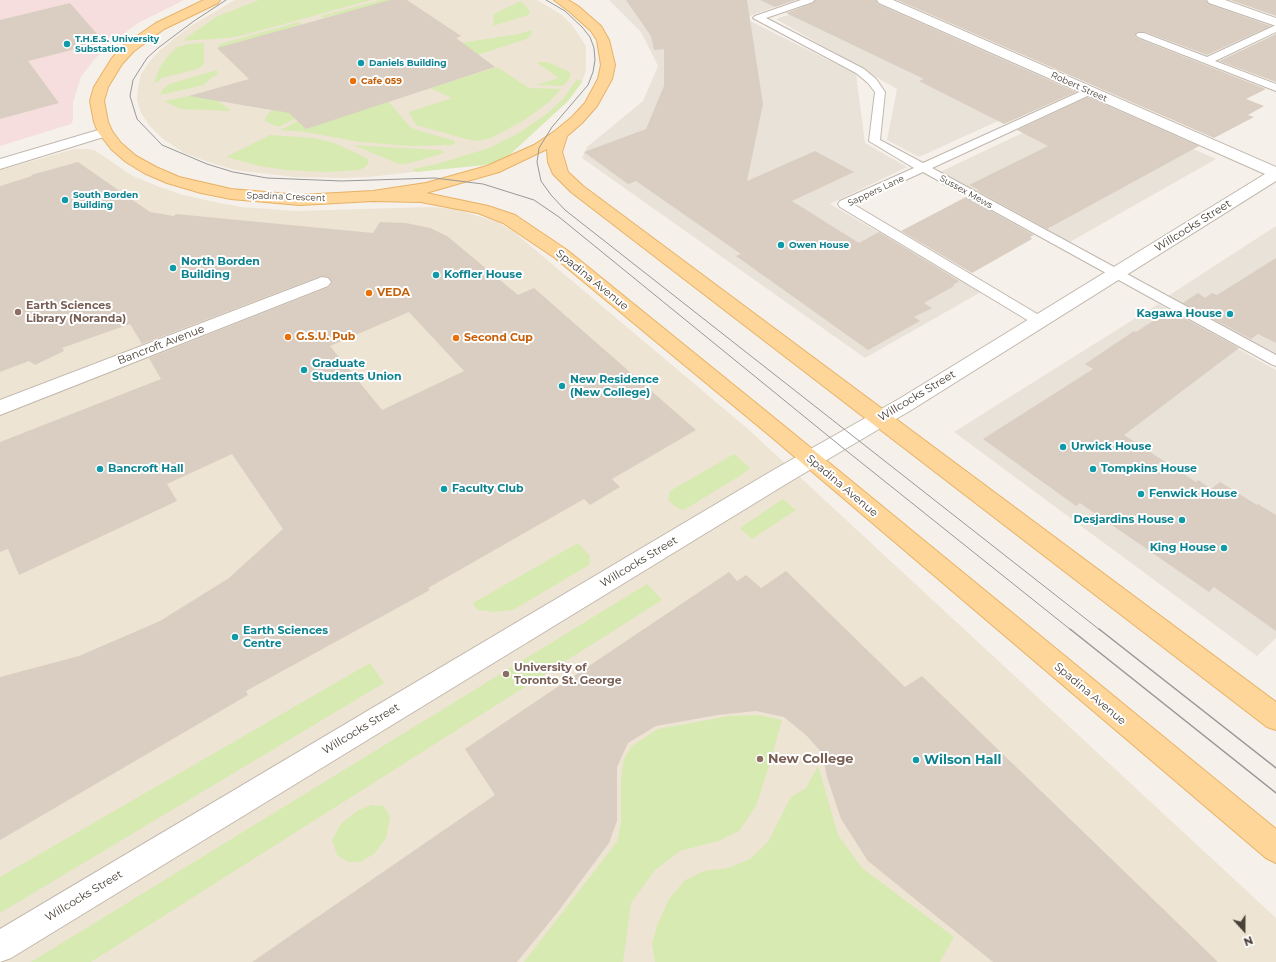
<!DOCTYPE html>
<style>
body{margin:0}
#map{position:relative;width:1276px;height:962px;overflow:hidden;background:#f5f0ea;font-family:Montserrat,sans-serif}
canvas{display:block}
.north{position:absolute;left:1224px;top:910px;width:40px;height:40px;-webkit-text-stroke:3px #fff;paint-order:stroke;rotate:159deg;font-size:11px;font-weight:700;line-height:16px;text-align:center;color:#494037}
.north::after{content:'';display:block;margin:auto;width:14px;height:18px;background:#494037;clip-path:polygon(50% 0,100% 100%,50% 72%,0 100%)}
</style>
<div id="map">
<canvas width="1276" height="962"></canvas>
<div class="north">N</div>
</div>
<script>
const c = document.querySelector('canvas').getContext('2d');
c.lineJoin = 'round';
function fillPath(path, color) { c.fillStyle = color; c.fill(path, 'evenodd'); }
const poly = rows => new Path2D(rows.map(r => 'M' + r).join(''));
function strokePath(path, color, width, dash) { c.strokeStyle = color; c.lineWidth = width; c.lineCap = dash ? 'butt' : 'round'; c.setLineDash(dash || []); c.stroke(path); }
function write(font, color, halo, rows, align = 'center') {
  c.font = font + ' Montserrat,sans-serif'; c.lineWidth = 4; c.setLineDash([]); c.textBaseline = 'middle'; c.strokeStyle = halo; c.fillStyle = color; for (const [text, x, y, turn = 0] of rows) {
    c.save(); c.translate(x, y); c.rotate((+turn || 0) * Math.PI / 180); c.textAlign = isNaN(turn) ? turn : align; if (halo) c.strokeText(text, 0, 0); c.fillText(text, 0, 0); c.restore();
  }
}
fillPath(poly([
 [609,0,795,0,744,18,856,74,865,143,907,167,830,204,981,292,865,358,582,158,587,147,643,101,658,66,641,32],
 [832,0,1066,90,919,157,887,140,897,89,776,19],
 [1088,102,1216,159,1068,243,940,172],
 [1276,226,1276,354,1168,296],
 [1158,304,1276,370,1276,638,1257,656,954,432]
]), '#e9e2d8');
fillPath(poly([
 [235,0,537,0,562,15,572,25,586,46,586,70,582,82,568,101,509,155,493,163,369,177,344,178,294,177,235,170,208,162,184,153,163,139,149,125,141,113,137,100,138,88,141,74,149,62,160,50,189,27],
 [74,149,89,149,96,151,131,175,157,186,183,195,220,203,241,207,295,211,431,207,455,209,497,222,514,232,748,429,1276,918,1276,962,0,962,0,170]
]), '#eee4d3');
fillPath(poly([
 [0,0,184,0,138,23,107,46,93,61,81,77,73,102,73,120,71,124,0,146]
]), '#f5dedd');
fillPath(poly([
 [259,0,371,0,240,36,226,38,182,41,216,17],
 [381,0,390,0,342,17,338,14,324,18,321,16],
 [521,1,530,11,528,15,493,26,494,14],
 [299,22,302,24,289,28,291,31,249,42,246,40,217,48,220,44],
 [532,30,531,35,527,39,477,55,460,43,519,34],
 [204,43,204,63,202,66,194,70,161,78,159,81,154,83,160,67,169,55,177,47,189,44],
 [539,62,547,62,568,71,571,74,569,79,563,86,537,85,559,78,537,63],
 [497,67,529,88,561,89,549,102,526,119,491,138,478,141,466,139,416,125,409,112,452,98,430,88],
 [217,70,217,75,212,77,204,85,160,95,162,90,169,84],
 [577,79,582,82,568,101,505,159,485,165,416,172,413,169,437,164,489,148,519,133,548,113,564,98],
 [195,95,210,95,231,111,180,109,164,101],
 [389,102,410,127,417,130,455,141,455,144,450,145,410,146,361,142,305,132,280,130,298,121],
 [272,110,290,113,295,119,278,127,265,121,265,118],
 [270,135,314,138,334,143,367,158,369,163,364,168,358,170,325,172,286,170,260,166,226,157],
 [353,145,439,150,442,150,444,153,417,161,405,164,399,164],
 [734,454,750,468,746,472,684,510,677,508,668,500,670,491],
 [783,499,796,510,752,539,740,528],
 [578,543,590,556,589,565,513,610,493,612,478,610,475,607,473,603],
 [647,584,662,600,91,962,31,962],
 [370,663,384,683,0,913,0,877],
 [758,715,782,720,771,760,756,806,739,831,718,841,680,851,655,870,631,903,623,962,524,962,617,842,621,824,621,780,624,759,632,746,658,729,729,716],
 [818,766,838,835,862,868,954,937,940,962,655,962,652,944,657,926,669,899,685,880,704,871,728,868,750,859,768,842,791,797,806,788],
 [371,805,383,806,390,816,386,838,374,854,360,862,348,862,337,855,332,840,341,824,357,811]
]), '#d7eab2');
fillPath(poly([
 [390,0,407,0,461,36,456,38,495,67,306,129,289,113,189,96,249,79,217,48],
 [626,0,747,0,763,104,747,181,815,151,854,172,792,201,859,243,879,232,959,281,953,285,954,286,924,303,932,308,914,317,920,321,868,350,736,256,741,254,636,181,628,184,584,152,646,129,664,86,664,49,654,50,651,36],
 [760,0,796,0,775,7],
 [815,0,876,0,878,4,1076,92,1004,124,919,81,924,79,786,13,813,3],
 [897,0,1206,0,1209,4,1271,26,1207,55,1145,32,1137,32,1135,36,1137,38,1266,89,1246,99,1264,106,1248,115,1254,117,1214,138],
 [1230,0,1276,0,1276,16],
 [70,3,104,42,28,61,59,103,0,119,0,20],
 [1276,34,1276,82,1219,61],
 [1088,97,1199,146,1047,229,978,191,979,190,969,185,1048,146,1017,130],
 [78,162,150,212,174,216,176,214,373,233,380,222,406,223,430,228,447,236,518,295,534,288,696,430,612,479,620,487,590,505,584,499,428,588,430,590,246,691,248,695,0,840,0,677,79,656,160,621,229,578,283,529,232,454,167,484,177,501,19,575,8,549,0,552,0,442,161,379,149,358,329,287,332,282,328,277,321,276,142,344,130,324,62,348,64,351,35,365,29,361,0,372,0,186,32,176,31,175],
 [409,312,464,371,382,410,330,346],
 [966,197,1034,235,1030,237,1032,239,972,273,901,231],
 [1276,258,1276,343,1258,334,1251,339,1183,303,1198,293,1205,298,1212,293,1217,295],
 [1170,310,1239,348,1124,435,1196,482,1198,480,1211,489,1220,482,1257,505,1258,504,1276,515,1276,631,1214,587,1209,592,1080,503,1076,506,983,439,1093,369,1085,364,1134,331,1136,332],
 [786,571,905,687,922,676,1218,962,993,962,868,861,841,819,827,777,822,753,807,736,784,717,756,711,718,715,656,726,628,743,617,767,617,821,609,843,557,913,517,962,252,962,495,795,465,749,729,572,737,581,746,575,761,588]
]), '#dacec2');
const lane = poly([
 [801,0,814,0,813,2,766,18,864,69,876,79,885,92,880,140,923,163,1086,89,1094,89,1095,91,1094,93,932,168,1276,355,1276,366,1271,364,923,172,853,204,1044,318,1046,321,1044,324,1039,325,1034,324,840,207,838,204,840,201,914,168,869,141,875,92,868,83,856,73,753,18,755,16,801,0],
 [1276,25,1276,32,1215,61,1276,84,1276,91,1138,37,1136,35,1138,33,1144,33,1207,57,1276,25]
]);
const street = poly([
 [877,0,893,0,1276,167,1276,181,913,409,791,481,11,958,0,962,0,929,775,469,899,399,1265,174,879,3,877,0],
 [1207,0,1225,0,1276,18,1276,26,1209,3,1207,0],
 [105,128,110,129,112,132,110,135,0,169,0,159,105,128],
 [322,277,328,278,331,282,328,286,0,415,0,400,322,277]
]);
const primary = poly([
 [204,0,220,0,218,3,164,29,134,51,122,64,108,87,104,101,108,122,112,131,121,143,136,156,156,167,179,177,231,189,300,195,373,191,426,183,487,166,534,145,555,131,572,117,585,103,598,79,601,65,597,40,591,31,570,12,554,0,568,0,578,6,601,26,609,40,615,65,612,79,597,106,582,123,567,136,562,152,568,172,583,186,1276,702,1276,730,1267,727,571,192,553,174,548,162,547,149,499,172,426,193,488,206,515,215,567,250,783,425,1276,829,1276,863,1266,858,769,435,555,258,503,223,478,213,421,202,373,201,300,205,231,199,201,193,167,183,144,173,126,162,111,149,98,132,94,122,90,101,94,87,112,58,124,45,156,23,204,0]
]);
strokePath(lane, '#c1b7ac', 2);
strokePath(street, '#c1b7ac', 2);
strokePath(primary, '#e7b266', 2);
fillPath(lane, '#fff');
fillPath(street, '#fff');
fillPath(primary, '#ffd699');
strokePath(poly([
 [226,0,194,21,158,48,147,58,133,80,130,96,137,119,162,145,207,164,233,172,267,178,342,181,435,178,483,184,534,200,559,217,838,444,1071,630],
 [546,0,565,11,582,27,590,37,594,48,595,60,593,72,588,85,552,127,539,148,537,162,541,181,551,195,565,210,1100,630]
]), '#989898', 1);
strokePath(poly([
 [1070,629,1276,793],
 [1099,629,1276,768]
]), '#989898', 1.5);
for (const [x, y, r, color] of [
 [67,44,4,"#0f9aa8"],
 [361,63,4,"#0f9aa8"],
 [353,81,4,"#e8710a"],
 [65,200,4,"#0f9aa8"],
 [781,245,4,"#0f9aa8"],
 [173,268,4,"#0f9aa8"],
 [436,275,4,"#0f9aa8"],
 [369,293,4,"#e8710a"],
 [18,312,4,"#8d6e63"],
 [1230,314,4,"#0f9aa8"],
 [288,337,4,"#e8710a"],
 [456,338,4,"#e8710a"],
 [304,370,4,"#0f9aa8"],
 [562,386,4,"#0f9aa8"],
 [1063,447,4,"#0f9aa8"],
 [100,469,4,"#0f9aa8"],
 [1093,469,4,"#0f9aa8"],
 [444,489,4,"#0f9aa8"],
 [1141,494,4,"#0f9aa8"],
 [1182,520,4,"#0f9aa8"],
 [1224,548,4,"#0f9aa8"],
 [235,637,4,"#0f9aa8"],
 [506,674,4,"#8d6e63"],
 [760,759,4,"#8d6e63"],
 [916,760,4,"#0f9aa8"]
]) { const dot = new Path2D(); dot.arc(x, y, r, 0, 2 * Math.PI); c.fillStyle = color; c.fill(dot); strokePath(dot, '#fff', 1.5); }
write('bold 9px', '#0d838f', '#fff', [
 ["T.H.E.S. University",75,39],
 ["Substation",75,49],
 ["Daniels Building",369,63],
 ["South Borden",73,195],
 ["Building",73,205],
 ["Owen House",789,245]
], 'left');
write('bold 9px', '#c56008', '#fff', [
 ["Cafe 059",361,81]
], 'left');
write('9px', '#494037', '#fff', [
 ["Robert Street",1079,87,24],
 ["Sappers Lane",876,191,-25],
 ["Sussex Mews",966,192,29],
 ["Spadina Crescent",286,197,2]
]);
write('11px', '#494037', '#fff', [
 ["Willcocks Street",1193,226,-32],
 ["Spadina Avenue",592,280,39],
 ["Bancroft Avenue",161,345,-21],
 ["Willcocks Street",917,396,-31],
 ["Spadina Avenue",842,486,40],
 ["Willcocks Street",639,562,-31],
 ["Spadina Avenue",1090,694,40],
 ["Willcocks Street",361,729,-31],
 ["Willcocks Street",84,896,-31]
]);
write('bold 11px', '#0d838f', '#fff', [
 ["North Borden",181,262],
 ["Building",181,275],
 ["Koffler House",444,275],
 ["Kagawa House",1222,314,"right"],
 ["Graduate",312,364],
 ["Students Union",312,377],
 ["New Residence",570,380],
 ["(New College)",570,393],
 ["Urwick House",1071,447],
 ["Bancroft Hall",108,469],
 ["Tompkins House",1101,469],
 ["Faculty Club",452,489],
 ["Fenwick House",1149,494],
 ["Desjardins House",1174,520,"right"],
 ["King House",1216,548,"right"],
 ["Earth Sciences",243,631],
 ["Centre",243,644]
], 'left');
write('bold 11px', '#c56008', '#fff', [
 ["VEDA",377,293],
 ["G.S.U. Pub",296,337],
 ["Second Cup",464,338]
], 'left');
write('bold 11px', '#785e54', '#fff', [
 ["Earth Sciences",26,306],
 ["Library (Noranda)",26,319],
 ["University of",514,668],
 ["Toronto St. George",514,681]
], 'left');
write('bold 13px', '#785e54', '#fff', [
 ["New College",768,759]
], 'left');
write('bold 13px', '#0d838f', '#fff', [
 ["Wilson Hall",924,760]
], 'left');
</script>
